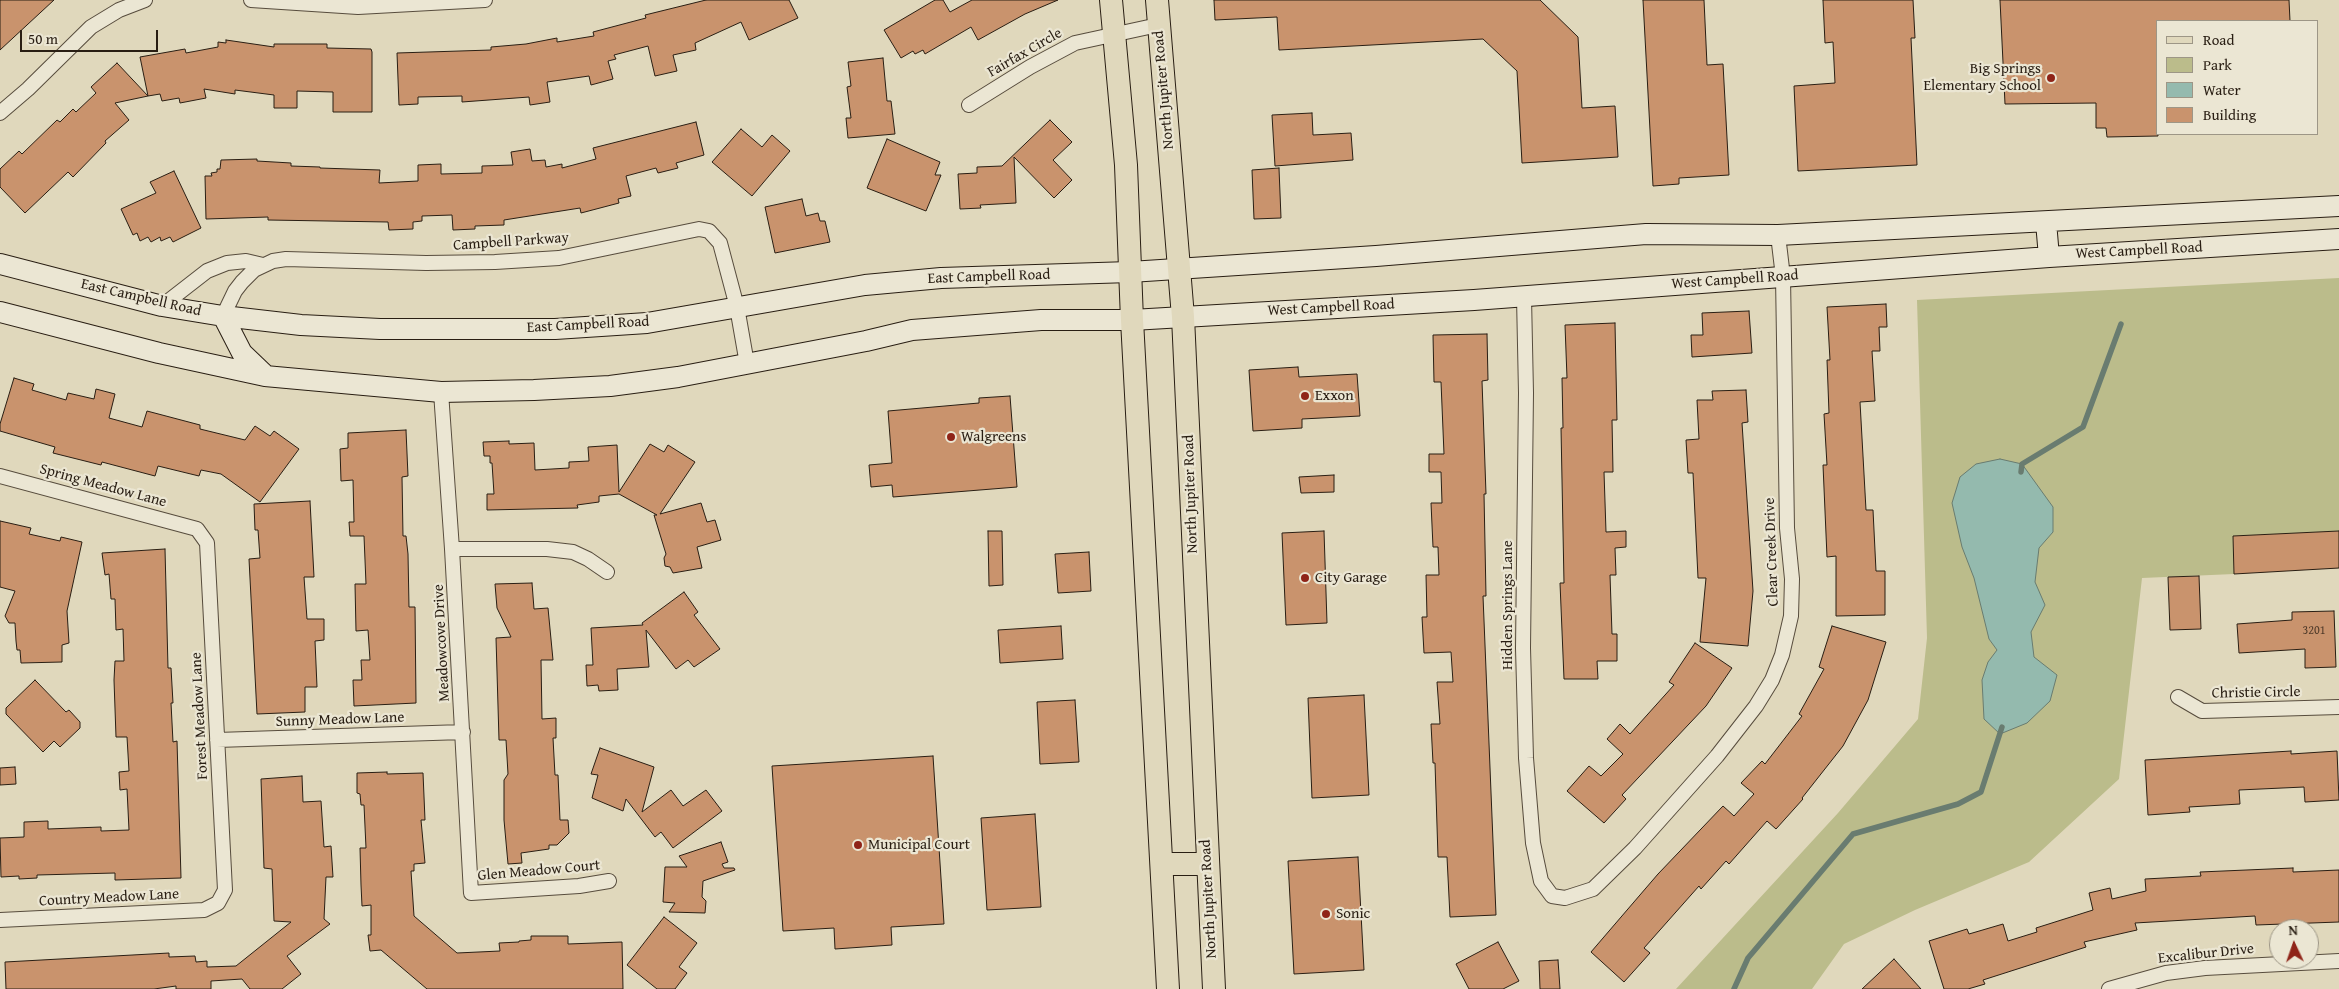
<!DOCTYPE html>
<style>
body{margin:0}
#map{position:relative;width:2339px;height:989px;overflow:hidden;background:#e0d8bc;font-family:"Gentium Book Plus",serif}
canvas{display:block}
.legend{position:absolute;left:2156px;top:20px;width:162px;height:115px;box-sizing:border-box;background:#ebe6d3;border:1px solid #9d9686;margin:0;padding:6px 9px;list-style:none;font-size:15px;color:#291e13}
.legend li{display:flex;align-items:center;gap:10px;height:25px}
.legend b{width:25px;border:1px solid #9d9686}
.north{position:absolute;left:2269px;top:919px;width:50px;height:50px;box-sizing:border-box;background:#ebe6d3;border:1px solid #9d9686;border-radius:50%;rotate:357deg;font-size:14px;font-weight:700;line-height:20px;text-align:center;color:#291e13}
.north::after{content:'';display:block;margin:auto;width:18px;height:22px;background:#8f2418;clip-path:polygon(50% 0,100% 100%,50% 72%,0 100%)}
.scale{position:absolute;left:20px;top:30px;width:138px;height:22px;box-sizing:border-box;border:2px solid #291e13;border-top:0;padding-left:6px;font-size:15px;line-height:18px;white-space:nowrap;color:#291e13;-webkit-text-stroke:4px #ebe6d3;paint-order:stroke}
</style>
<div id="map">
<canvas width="2339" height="989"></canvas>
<ul class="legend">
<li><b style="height:6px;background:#e0d8bc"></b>Road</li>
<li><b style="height:14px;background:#bbbc8b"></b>Park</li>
<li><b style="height:14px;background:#94baae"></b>Water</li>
<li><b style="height:14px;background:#c9936d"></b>Building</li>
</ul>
<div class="north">N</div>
<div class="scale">50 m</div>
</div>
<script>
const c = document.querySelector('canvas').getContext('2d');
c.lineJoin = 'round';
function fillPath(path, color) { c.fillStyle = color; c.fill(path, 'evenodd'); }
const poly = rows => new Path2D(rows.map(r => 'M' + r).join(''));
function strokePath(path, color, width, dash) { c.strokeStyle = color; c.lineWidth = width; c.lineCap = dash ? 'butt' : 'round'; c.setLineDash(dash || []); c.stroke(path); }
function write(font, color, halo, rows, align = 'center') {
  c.font = font + ' "Gentium Book Plus",serif'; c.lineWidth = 4.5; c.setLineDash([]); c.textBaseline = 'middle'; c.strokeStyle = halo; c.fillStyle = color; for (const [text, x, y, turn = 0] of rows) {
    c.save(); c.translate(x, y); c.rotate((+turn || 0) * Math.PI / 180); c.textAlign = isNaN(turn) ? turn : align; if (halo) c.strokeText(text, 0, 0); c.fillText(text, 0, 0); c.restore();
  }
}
fillPath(poly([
 [2339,278,2339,531,2233,536,2234,574,2142,578,2119,779,2029,862,1915,910,1844,944,1812,989,1676,989,1838,813,1918,719,1927,638,1917,300]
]), '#bbbc8b');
const water = poly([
 [2000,459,2022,464,2053,507,2053,532,2039,548,2035,582,2045,605,2031,632,2034,657,2057,675,2050,701,2027,723,2000,734,1984,719,1982,680,1988,662,1997,650,1989,639,1974,578,1962,547,1952,503,1960,477,1976,464,2000,459]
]);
fillPath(water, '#94baae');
strokePath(water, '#697c70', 1);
strokePath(poly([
 [2021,472,2022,464,2083,427,2121,324],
 [1734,989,1748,958,1853,834,1958,804,1981,792,2002,727]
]), '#697c70', 5.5);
const building = poly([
 [0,0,54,0,0,50,0,0],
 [706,0,789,0,798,18,749,40,741,22,695,43,696,50,673,55,677,71,655,76,648,46,614,55,616,59,608,61,613,79,591,85,589,76,547,82,550,102,530,105,529,97,462,102,462,96,418,97,418,104,399,105,397,53,491,50,491,47,526,44,557,38,557,42,594,36,593,32,646,18,645,15,706,0],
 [935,0,943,0,950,12,972,0,1058,0,1025,14,978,40,971,27,925,54,923,50,915,54,913,51,901,58,884,30,935,0],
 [1214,0,1540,0,1578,37,1582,108,1615,106,1618,157,1522,163,1517,71,1483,39,1279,50,1277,17,1215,20,1214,0],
 [1643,0,1704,0,1707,65,1723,64,1729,175,1679,178,1679,184,1653,186,1643,0],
 [1823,0,1913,0,1915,38,1911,38,1917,165,1798,171,1794,86,1835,83,1833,42,1825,43,1823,0],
 [2000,0,2289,0,2290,21,2158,21,2158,136,2107,137,2106,128,2096,128,2096,103,2005,104,2000,0],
 [226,40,274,47,274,44,327,44,327,48,371,49,372,52,372,112,333,112,333,92,297,91,297,108,274,108,274,95,235,90,235,94,204,89,206,98,180,103,179,98,162,101,160,94,148,96,140,57,185,49,186,53,218,47,218,42,226,43,226,40],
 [883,58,887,101,891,101,895,134,848,138,846,118,851,118,847,87,851,86,848,62,883,58],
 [117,63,148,96,115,103,129,120,105,141,106,143,73,177,68,172,25,213,0,187,0,169,19,151,22,154,57,120,60,122,73,109,76,112,96,93,91,87,117,63],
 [1312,113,1313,135,1351,133,1353,160,1275,166,1272,115,1312,113],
 [1050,120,1072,142,1053,160,1072,180,1054,198,1014,157,1016,203,980,205,981,208,960,209,958,174,977,173,977,167,1002,166,1050,120],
 [696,122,704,155,676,163,678,168,658,173,656,168,626,176,631,196,618,199,619,203,581,213,580,208,504,220,504,225,475,226,475,229,453,230,452,215,422,216,422,221,413,222,413,229,389,230,388,222,268,220,268,217,206,219,205,176,212,176,211,173,217,172,217,169,220,169,221,160,257,159,257,161,291,163,291,166,320,167,320,168,380,170,379,183,418,181,418,165,441,164,441,174,482,173,482,166,513,165,511,152,530,149,532,161,545,160,546,167,562,164,562,168,596,159,593,148,696,122],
 [741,129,762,147,772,135,790,151,752,196,712,162,741,129],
 [887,139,940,162,935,175,941,175,926,211,867,188,887,139],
 [1279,168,1281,218,1254,219,1252,170,1279,168],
 [174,171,201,228,173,242,170,237,161,241,160,237,151,242,148,237,140,241,137,233,133,235,121,209,156,193,150,182,174,171],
 [802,199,806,216,818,213,820,221,825,221,830,242,775,253,765,207,802,199],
 [1886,304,1887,327,1879,327,1880,351,1872,351,1875,401,1860,402,1866,510,1873,510,1876,571,1885,571,1885,615,1836,616,1836,556,1827,557,1823,465,1827,465,1824,414,1829,413,1827,360,1830,360,1827,307,1886,304],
 [1749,311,1752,353,1692,357,1691,335,1703,335,1702,313,1749,311],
 [1615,323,1617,420,1612,420,1613,472,1604,472,1606,532,1626,531,1626,547,1615,548,1616,575,1610,575,1612,634,1617,634,1617,661,1597,661,1598,679,1564,679,1560,583,1564,583,1561,428,1563,428,1562,378,1567,378,1565,325,1615,323],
 [1487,334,1488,380,1482,381,1486,494,1484,494,1486,596,1483,596,1496,915,1450,917,1447,857,1438,857,1435,763,1433,763,1431,724,1440,724,1437,682,1453,682,1451,652,1424,653,1422,617,1427,617,1426,575,1439,575,1438,547,1433,547,1431,503,1442,503,1441,472,1429,472,1429,454,1444,454,1441,382,1434,382,1433,335,1487,334],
 [1298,367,1299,377,1357,374,1360,416,1302,419,1302,428,1253,431,1249,370,1298,367],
 [14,378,34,384,32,390,66,400,68,393,94,399,96,389,115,394,109,418,142,427,147,411,200,425,200,429,245,440,255,426,270,436,274,431,299,449,260,502,221,474,201,470,199,476,158,466,155,476,102,462,101,465,53,453,55,447,0,431,0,424,14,378],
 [1746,390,1748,422,1742,423,1753,591,1748,646,1700,642,1706,578,1698,578,1693,473,1688,473,1686,440,1699,439,1697,400,1713,400,1712,391,1746,390],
 [1010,396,1017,487,893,497,892,485,871,487,869,465,892,463,888,411,979,403,979,398,1010,396],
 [406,430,408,476,402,477,403,536,406,536,408,554,409,607,415,607,416,703,354,706,353,680,362,680,361,660,370,660,368,630,356,631,355,584,366,584,364,536,350,536,349,522,354,522,353,480,341,481,340,449,348,448,348,433,406,430],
 [509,441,509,444,534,443,535,470,569,468,569,462,589,461,588,447,617,445,619,492,650,444,664,452,668,445,695,462,660,514,701,503,707,522,715,520,721,540,697,547,702,568,673,573,670,567,665,566,664,558,666,554,654,515,657,515,619,494,599,496,599,502,577,505,578,508,487,510,487,494,494,494,492,463,490,463,490,456,484,456,483,442,509,441],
 [1334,475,1334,492,1301,493,1299,477,1334,475],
 [310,501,314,577,304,577,307,619,324,619,324,640,315,641,317,687,305,687,305,712,257,714,249,559,260,558,258,530,255,530,254,504,310,501],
 [0,521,31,528,29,534,60,541,61,537,82,542,67,611,69,643,62,645,62,662,21,663,20,650,17,650,16,641,15,623,9,623,5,616,15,591,0,587,0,521],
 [988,531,1002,531,1003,585,989,586,988,531],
 [1324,531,1327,623,1286,625,1282,533,1324,531],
 [2339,531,2339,568,2234,574,2233,536,2339,531],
 [165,549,168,668,171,668,173,703,171,703,173,742,177,741,181,878,115,880,115,873,37,875,37,878,19,879,19,876,1,877,0,838,24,837,24,822,48,821,48,829,101,827,101,831,129,830,127,789,120,790,119,772,129,771,127,737,116,737,114,680,115,661,124,661,123,629,116,630,115,599,111,599,109,574,105,575,102,553,165,549],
 [1089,552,1091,591,1058,593,1055,554,1089,552],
 [2199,576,2201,629,2170,630,2168,577,2199,576],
 [532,583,534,609,548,608,553,660,541,660,542,719,556,718,556,738,553,738,555,775,558,775,560,820,568,820,569,833,557,845,549,845,549,849,521,853,522,863,508,864,504,820,504,780,508,774,506,740,499,740,496,638,511,637,497,608,495,584,532,583],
 [684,592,698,612,694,615,720,649,694,667,688,660,676,669,646,630,649,667,617,669,618,690,599,691,598,685,587,686,586,665,593,665,591,628,643,625,642,623,684,592],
 [2334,611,2336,667,2305,668,2305,649,2239,653,2237,624,2292,620,2292,612,2334,611],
 [1061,626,1063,659,1000,663,998,630,1061,626],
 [1832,626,1886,642,1868,700,1843,746,1802,798,1803,799,1776,829,1767,821,1729,864,1726,861,1701,889,1699,886,1644,948,1650,953,1624,982,1591,952,1658,874,1723,806,1734,816,1754,794,1741,783,1762,761,1765,764,1802,716,1799,714,1824,669,1819,667,1832,626],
 [1695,643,1732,668,1706,706,1622,795,1626,799,1604,823,1567,791,1589,766,1601,776,1623,754,1607,739,1620,724,1630,734,1674,685,1669,682,1695,643],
 [35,680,66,712,69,710,80,722,80,728,60,747,54,741,43,752,6,714,6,708,35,680],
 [1364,695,1369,795,1312,798,1308,698,1364,695],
 [1075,700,1079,762,1040,764,1037,702,1075,700],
 [600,748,654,767,642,812,671,790,683,806,706,790,722,811,673,848,661,832,655,837,626,799,623,811,592,798,598,775,591,774,600,748],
 [2291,751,2291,754,2337,751,2339,800,2305,802,2304,787,2239,790,2240,804,2189,807,2190,812,2148,815,2145,760,2291,751],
 [933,756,944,924,891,927,892,945,835,949,834,928,783,931,772,766,933,756],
 [15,767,16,784,0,785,0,768,15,767],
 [387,772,387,774,423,773,425,820,421,820,425,863,414,864,414,871,411,871,414,916,457,953,500,951,499,943,519,942,519,941,531,940,531,936,568,936,568,944,622,942,623,989,427,989,381,950,370,951,368,935,371,935,371,905,362,906,361,885,360,848,366,848,364,805,361,805,360,794,357,793,357,773,387,772],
 [302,776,303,802,321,801,324,847,331,846,333,877,326,877,324,919,330,924,287,956,301,974,282,989,250,989,242,979,211,981,211,989,176,989,176,986,154,989,6,989,5,962,169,953,169,957,195,956,196,962,207,961,207,967,236,966,291,922,274,921,272,869,264,868,261,779,302,776],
 [1035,814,1041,907,987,910,981,818,1035,814],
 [721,842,728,862,722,864,724,868,734,868,735,870,703,881,702,897,706,901,705,913,669,912,675,903,663,902,665,867,687,867,679,856,721,842],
 [1358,857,1364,970,1294,974,1288,861,1358,857],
 [2293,868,2293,872,2339,870,2339,922,2256,925,2255,916,2135,923,2137,930,2084,942,2086,947,1983,980,1985,984,1968,989,1944,989,1929,941,1967,929,1969,934,2003,924,2008,941,2037,932,2036,928,2093,910,2089,893,2110,888,2112,899,2146,891,2145,879,2201,876,2200,872,2293,868],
 [664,917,697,943,679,967,687,973,675,989,657,989,627,965,664,917],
 [1498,942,1519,981,1503,989,1469,989,1456,964,1498,942],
 [1894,959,1921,989,1862,989,1894,959],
 [1558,960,1560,989,1540,989,1539,961,1558,960]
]);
fillPath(building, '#c9936d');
strokePath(building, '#291e13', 1);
const street = poly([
 [251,0,358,7,485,0],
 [969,105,1030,67,1075,43,1158,25],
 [0,113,28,89,91,27,119,10,145,0],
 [1524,297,1526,393,1523,648,1526,758,1533,843,1541,881,1552,896,1565,898,1593,889,1635,848,1717,756,1756,706,1772,680,1782,655,1791,616,1792,579,1787,528,1783,277,1778,235],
 [162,306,207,271,227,263,246,261,263,265],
 [223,316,235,291,242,282,254,270,273,261,286,259,426,263,495,262,559,258,699,229,709,231,720,243,737,307,747,364],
 [441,392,452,549,471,893,579,886,609,881],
 [0,476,197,529,207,543,225,890,218,903,204,910,0,920],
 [452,549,547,549,573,552,588,559,607,572],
 [2178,697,2202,711,2339,707],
 [217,740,463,732],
 [2109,989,2166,973,2205,968,2339,961]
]);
const secondary = poly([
 [2046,222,2049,257],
 [0,264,162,306,223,316,301,325,380,329,555,329,647,323,865,285,941,278,1130,272,1376,256,1646,234,1778,235,2339,206],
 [0,312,159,353,265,376,441,392,534,390,610,386,678,377,866,341,912,330,1041,320,1132,320,1474,300,2049,257,2339,239],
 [223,316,242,353,265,375]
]);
const primary = poly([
 [1111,0,1126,165,1132,320,1168,989],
 [1157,0,1183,317,1214,989],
 [1162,864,1207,864]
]);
strokePath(street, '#574c3d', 16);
strokePath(secondary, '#291e13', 22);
strokePath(primary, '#291e13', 24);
strokePath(street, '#ebe6d3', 14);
strokePath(secondary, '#ebe6d3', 20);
strokePath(primary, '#e0d8bc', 22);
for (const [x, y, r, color] of [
 [2051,78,5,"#8f2418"],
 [1305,396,5,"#8f2418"],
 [951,437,5,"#8f2418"],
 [1305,578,5,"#8f2418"],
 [858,845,5,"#8f2418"],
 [1326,914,5,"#8f2418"]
]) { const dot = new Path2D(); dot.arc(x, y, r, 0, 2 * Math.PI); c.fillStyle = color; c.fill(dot); strokePath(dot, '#ebe6d3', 2); }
write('12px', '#513b2a', null, [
 ["3201",2314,631]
]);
write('15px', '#291e13', '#ebe6d3', [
 ["Fairfax Circle",1025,53,-30],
 ["North Jupiter Road",1164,90,-95],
 ["Campbell Parkway",511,242,-4],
 ["West Campbell Road",2139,251,-3],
 ["East Campbell Road",989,277,-2],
 ["West Campbell Road",1735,280,-4],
 ["East Campbell Road",141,298,13],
 ["West Campbell Road",1331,308,-3],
 ["East Campbell Road",588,325,-3],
 ["Spring Meadow Lane",103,486,15],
 ["North Jupiter Road",1191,494,-92],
 ["Clear Creek Drive",1772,552,-92],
 ["Hidden Springs Lane",1508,605,-90],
 ["Meadowcove Drive",442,643,-93],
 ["Christie Circle",2256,693,-1],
 ["Forest Meadow Lane",200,716,-93],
 ["Sunny Meadow Lane",340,720,-2],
 ["Glen Meadow Court",539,871,-5],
 ["Country Meadow Lane",109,898,-3],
 ["North Jupiter Road",1209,899,-93],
 ["Excalibur Drive",2206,954,-6]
]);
write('15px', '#291e13', '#ebe6d3', [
 ["Big Springs",2041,69,"right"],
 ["Elementary School",2041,86,"right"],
 ["Exxon",1315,396],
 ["Walgreens",961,437],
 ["City Garage",1315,578],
 ["Municipal Court",868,845],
 ["Sonic",1336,914]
], 'left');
</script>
